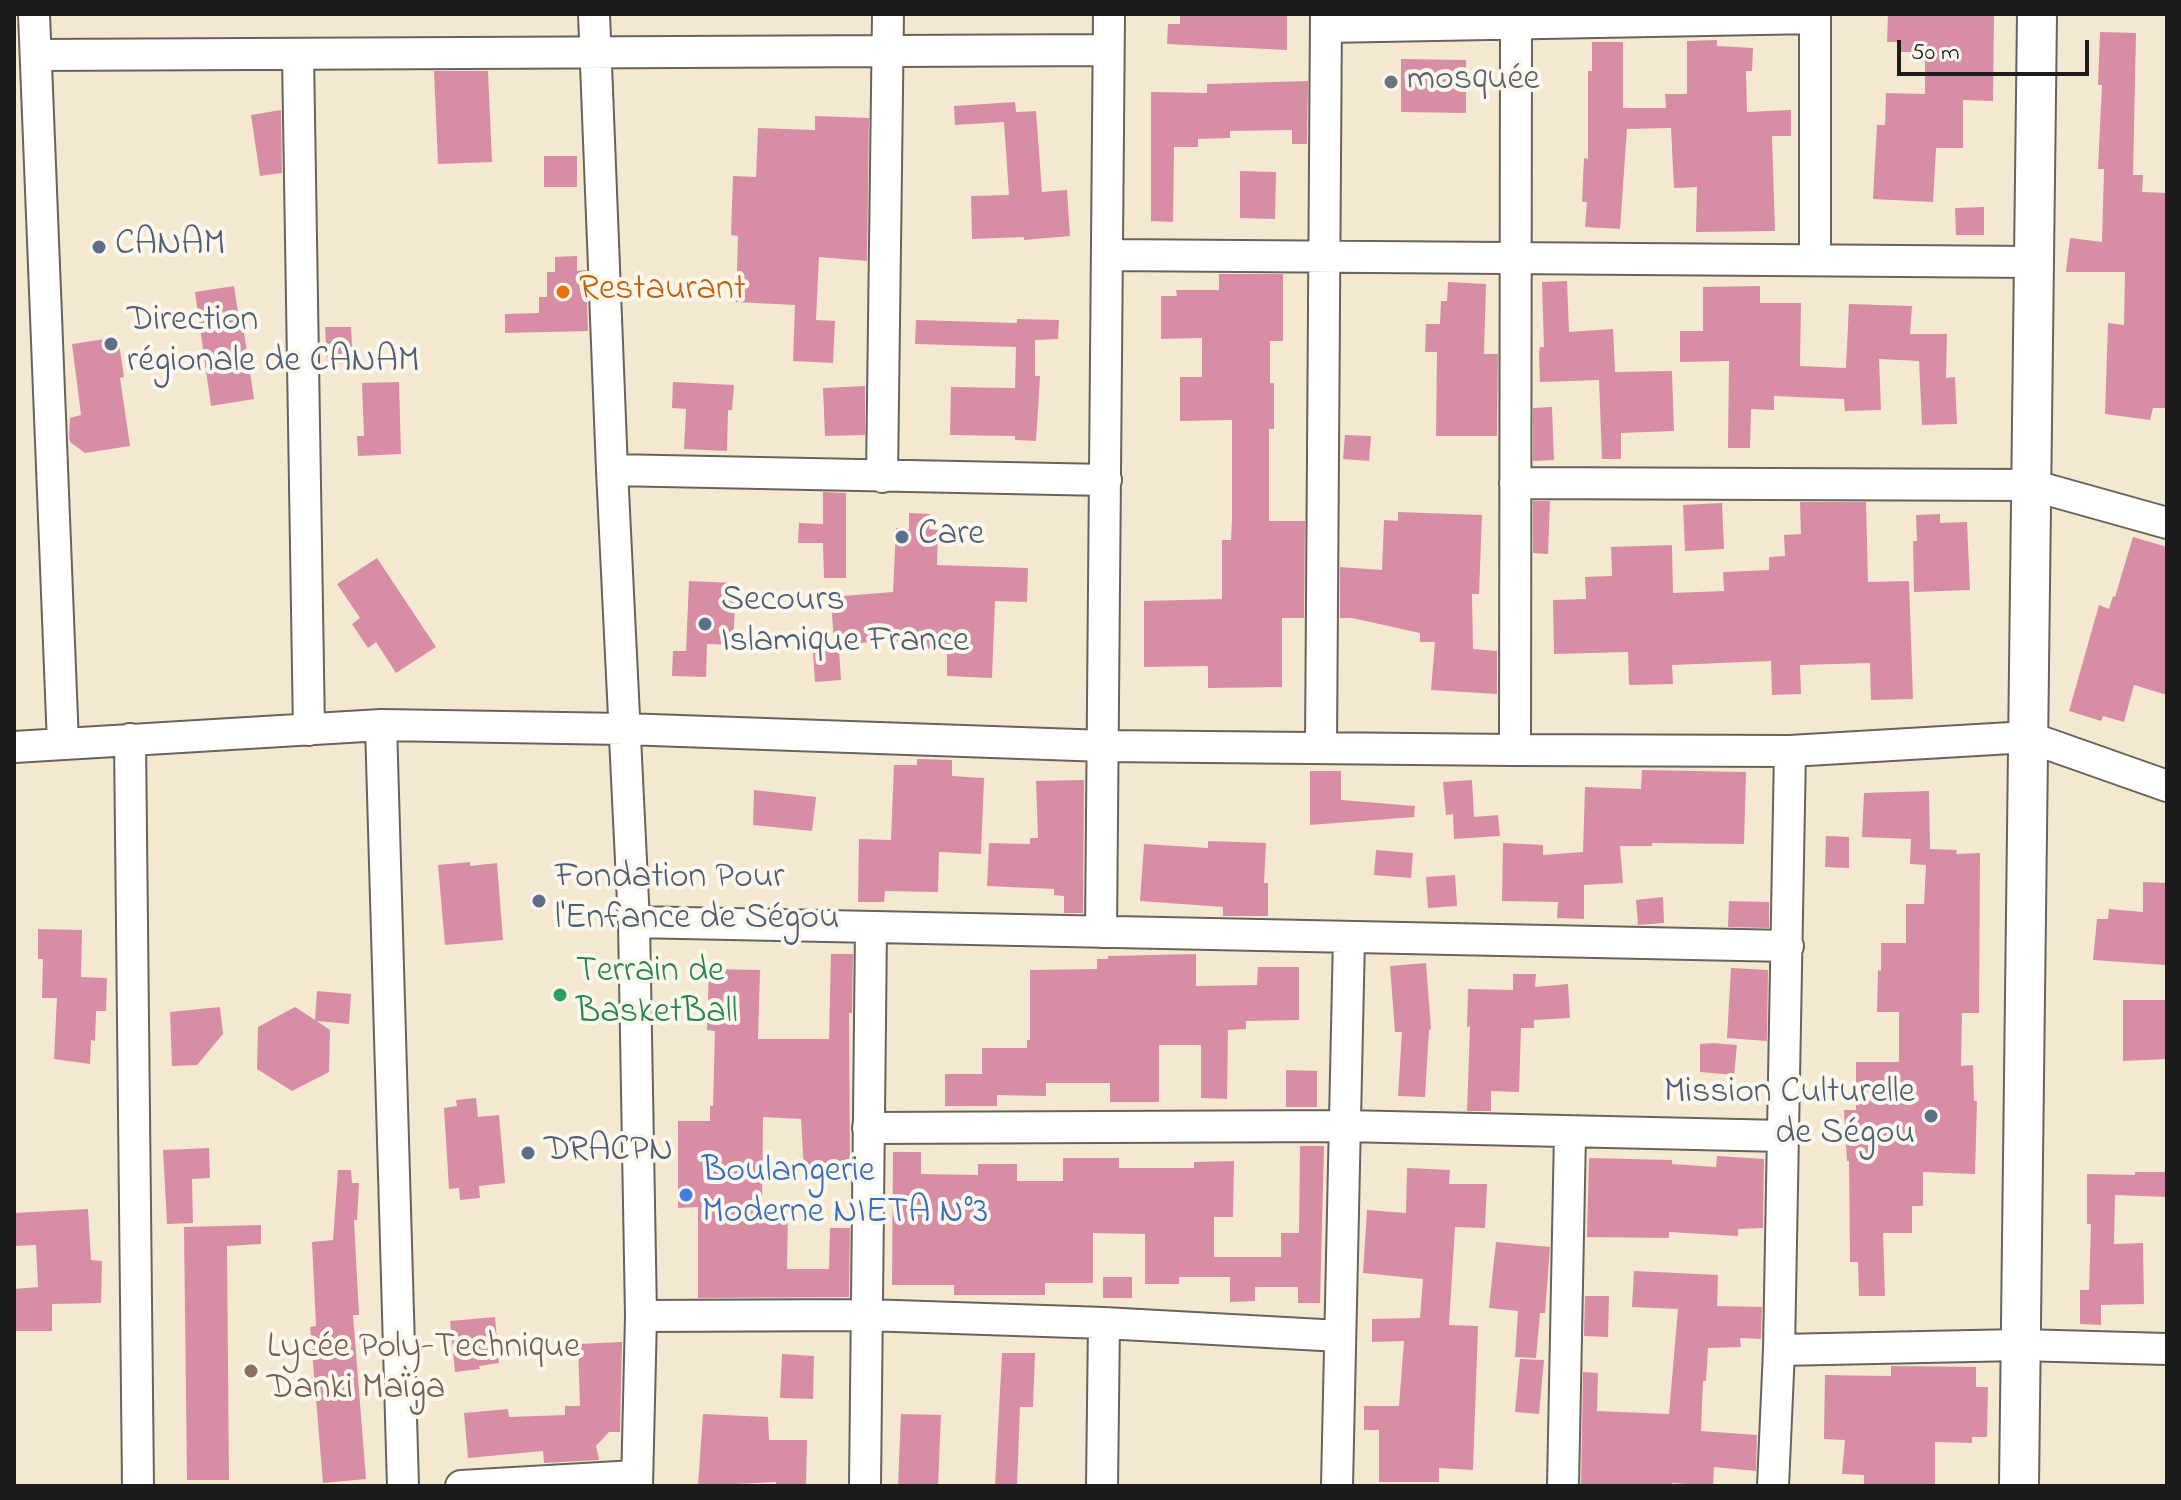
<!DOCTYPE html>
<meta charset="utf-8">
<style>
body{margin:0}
#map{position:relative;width:2181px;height:1500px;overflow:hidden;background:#f5e8d1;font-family:"Indie Flower",sans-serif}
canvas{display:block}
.frame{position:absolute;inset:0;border:16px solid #1c1c1c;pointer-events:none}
.scale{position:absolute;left:1897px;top:40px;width:192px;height:36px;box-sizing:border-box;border:4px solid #1c1c1c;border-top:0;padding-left:10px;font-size:24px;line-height:28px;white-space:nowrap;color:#1c1c1c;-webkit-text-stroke:6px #fbf7ec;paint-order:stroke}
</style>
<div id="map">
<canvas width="2181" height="1500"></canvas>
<div class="frame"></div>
<div class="scale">50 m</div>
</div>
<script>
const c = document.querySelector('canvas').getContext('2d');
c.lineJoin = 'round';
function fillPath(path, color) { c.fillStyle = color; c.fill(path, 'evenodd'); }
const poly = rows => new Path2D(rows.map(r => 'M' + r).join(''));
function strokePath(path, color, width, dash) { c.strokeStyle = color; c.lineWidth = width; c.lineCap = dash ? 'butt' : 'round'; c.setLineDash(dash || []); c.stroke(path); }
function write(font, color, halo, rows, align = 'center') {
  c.font = font + ' "Indie Flower",sans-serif'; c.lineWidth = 8; c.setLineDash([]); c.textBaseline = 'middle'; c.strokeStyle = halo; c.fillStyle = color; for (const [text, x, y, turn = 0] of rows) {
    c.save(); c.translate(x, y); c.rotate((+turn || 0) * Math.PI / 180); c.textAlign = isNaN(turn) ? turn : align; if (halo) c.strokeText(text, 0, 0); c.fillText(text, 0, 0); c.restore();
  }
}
fillPath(poly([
 [1180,14,1287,14,1287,50,1167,44,1168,24,1180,24],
 [1888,14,1994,14,1993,101,1963,100,1963,148,1936,148,1933,202,1873,199,1877,125,1885,125,1886,93,1925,94,1925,52,1899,52,1899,42,1887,42],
 [2100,32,2136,33,2133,175,2143,175,2142,192,2167,193,2167,408,2153,408,2150,420,2105,414,2108,323,2124,325,2125,272,2066,272,2070,238,2102,242,2104,169,2098,169,2102,85,2098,85],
 [1717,40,1717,46,1753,48,1752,71,1746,71,1747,112,1791,110,1791,136,1772,136,1775,231,1696,232,1697,187,1674,188,1671,128,1627,129,1620,229,1585,227,1587,202,1582,202,1584,158,1588,159,1588,71,1592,71,1592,42,1623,42,1623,108,1666,108,1665,94,1687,94,1687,41],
 [1401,59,1466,60,1466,113,1401,112],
 [434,71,488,71,492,162,438,164],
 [1308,81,1307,144,1292,144,1292,130,1230,131,1230,138,1198,139,1198,147,1174,147,1173,222,1151,221,1151,92,1207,93,1207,84],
 [1015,102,1016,112,1036,111,1042,192,1067,190,1070,236,1024,240,1024,237,972,239,971,196,1009,195,1004,122,955,125,954,106],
 [281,110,282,173,260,176,251,115],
 [815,116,869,118,867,261,819,257,816,320,835,321,833,363,793,361,795,305,736,302,738,236,731,235,733,176,756,177,758,128,815,130],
 [544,156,577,156,577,187,544,187],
 [1240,171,1276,172,1275,219,1240,218],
 [1984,207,1984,235,1956,235,1955,208],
 [577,256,577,271,586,270,588,331,505,333,505,314,539,313,539,297,547,297,547,272,555,272,555,257],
 [1219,274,1283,274,1283,341,1270,341,1270,383,1274,383,1274,429,1269,429,1269,521,1305,521,1304,618,1282,618,1282,687,1208,688,1208,666,1144,667,1144,601,1222,599,1222,540,1231,540,1232,520,1232,420,1180,421,1180,377,1202,377,1202,338,1161,339,1161,296,1177,296,1176,290,1219,290],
 [1567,281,1569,332,1613,329,1615,372,1672,371,1674,431,1621,433,1621,459,1602,459,1599,380,1540,382,1539,354,1540,347,1544,347,1542,282],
 [1448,282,1486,284,1484,354,1498,354,1497,436,1436,436,1437,352,1425,352,1426,324,1440,324,1441,301,1447,301],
 [234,286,238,312,241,312,254,399,211,406,195,292],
 [1760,286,1760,303,1801,303,1800,366,1846,368,1849,304,1912,306,1910,334,1947,334,1946,378,1955,377,1957,424,1922,425,1919,361,1879,359,1881,410,1845,411,1844,399,1774,396,1774,410,1751,409,1750,448,1728,448,1729,361,1680,362,1680,331,1703,331,1703,287],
 [1017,319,1059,320,1058,339,1035,340,1035,376,1040,376,1036,441,1015,440,1015,436,950,435,951,387,1015,388,1016,347,915,344,916,320,1017,323],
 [325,327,351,327,353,364,327,364],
 [118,337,124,377,120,378,130,446,85,453,70,442,69,437,70,418,81,415,72,344],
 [399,382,401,454,358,456,357,436,364,436,362,383],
 [673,382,734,385,732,410,728,410,727,451,684,449,686,409,672,408],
 [865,386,865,435,825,436,823,388],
 [1552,407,1554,460,1533,461,1533,408],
 [1345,435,1371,436,1369,461,1343,459],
 [823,492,846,493,846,578,824,578,823,543,798,543,799,523,823,524],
 [1533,501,1550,501,1548,554,1533,553],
 [1800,502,1866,502,1868,582,1909,581,1913,699,1871,700,1870,663,1800,665,1801,694,1772,695,1771,661,1672,665,1673,684,1629,685,1628,652,1554,654,1553,600,1586,599,1585,577,1612,576,1611,547,1672,545,1673,593,1724,591,1723,572,1769,570,1769,557,1785,556,1784,535,1801,534],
 [1722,503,1724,549,1685,551,1683,505],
 [1398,512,1482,515,1479,594,1472,594,1473,649,1497,651,1497,694,1431,690,1435,642,1420,642,1420,633,1352,618,1340,618,1340,567,1382,570,1384,520,1398,521],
 [909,513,930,514,929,529,938,530,937,565,1028,568,1027,602,995,601,992,678,947,676,947,649,895,648,895,640,834,645,831,597,893,592,896,528,909,529],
 [1940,514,1940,523,1967,522,1970,590,1914,592,1913,541,1917,541,1916,515],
 [2133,537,2167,547,2167,695,2134,685,2124,722,2103,716,2101,721,2069,711,2099,605,2109,609,2113,596,2115,597],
 [377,558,436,647,396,673,376,642,368,648,352,624,360,618,337,584],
 [689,581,736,583,733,645,707,644,706,677,672,676,673,651,686,651],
 [839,650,841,680,815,682,813,652],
 [917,759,952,760,952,776,984,778,981,854,939,852,938,892,885,891,884,902,858,902,859,839,891,840,894,765,917,765],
 [1642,770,1746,772,1744,844,1652,843,1652,846,1620,846,1623,883,1584,885,1584,919,1557,918,1558,902,1502,901,1503,843,1543,845,1543,855,1583,852,1585,787,1641,789],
 [1310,771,1341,771,1341,800,1415,806,1414,817,1310,825],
 [1084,780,1083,913,1064,913,1064,896,1054,895,1054,889,987,886,989,843,1030,844,1030,838,1038,838,1036,781],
 [1472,780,1474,817,1498,815,1500,836,1454,839,1453,814,1446,815,1443,782],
 [754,790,816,797,812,831,753,825],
 [1929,791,1930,849,1957,850,1956,854,1980,853,1979,1013,1962,1013,1961,1066,1973,1065,1974,1101,1977,1101,1975,1174,1923,1172,1923,1206,1912,1206,1912,1233,1883,1233,1885,1296,1859,1296,1858,1262,1850,1262,1849,1161,1847,1161,1844,1110,1856,1110,1856,1062,1899,1062,1899,1012,1877,1012,1878,970,1881,971,1881,943,1906,943,1906,904,1924,904,1926,865,1910,864,1911,839,1862,837,1864,793],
 [1826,836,1849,837,1849,868,1825,867],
 [1208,841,1266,843,1264,883,1268,883,1268,916,1223,916,1223,907,1140,901,1144,844,1208,848],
 [1376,850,1413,853,1411,878,1374,875],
 [470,862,470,866,497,863,503,940,445,945,438,865],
 [1455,875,1457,906,1428,908,1426,877],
 [2143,882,2167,883,2165,965,2093,960,2097,919,2108,919,2109,909,2143,912],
 [1663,897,1664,923,1638,925,1636,900],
 [1729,901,1769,902,1769,928,1728,927],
 [38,929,82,930,81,977,107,978,106,1011,96,1011,95,1041,91,1040,90,1064,54,1059,57,998,42,998,43,959,38,959],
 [831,954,853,954,852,1013,849,1013,850,1168,804,1170,801,1119,763,1117,762,1211,788,1211,787,1269,829,1269,830,1228,850,1228,849,1297,698,1298,698,1207,678,1208,678,1121,710,1121,710,1106,713,1106,715,1031,707,1030,709,969,760,970,758,1039,829,1039],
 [1196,954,1196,986,1257,985,1258,967,1299,967,1299,1020,1246,1021,1246,1029,1228,1030,1227,1099,1201,1098,1201,1045,1159,1045,1159,1102,1110,1102,1110,1083,1046,1083,1046,1096,997,1095,997,1106,945,1106,945,1074,982,1074,982,1048,1027,1048,1027,1040,1030,1040,1030,970,1097,969,1097,959,1108,959,1108,956],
 [1426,963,1431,1029,1429,1030,1425,1097,1398,1096,1402,1032,1395,1032,1390,966],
 [1731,968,1768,970,1767,1041,1727,1038],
 [1513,974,1536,974,1535,987,1568,984,1570,1018,1534,1020,1534,1028,1521,1028,1519,1092,1491,1091,1491,1111,1467,1111,1470,1026,1467,1027,1468,989,1513,990],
 [317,991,351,994,349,1024,317,1021,330,1030,329,1072,292,1091,257,1069,258,1027,295,1007,315,1020],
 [2123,1000,2167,1000,2167,1059,2123,1061],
 [220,1007,223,1034,197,1065,172,1066,170,1012],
 [1713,1043,1737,1045,1734,1075,1700,1072,1700,1044],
 [1286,1070,1317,1071,1317,1107,1286,1107],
 [476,1098,478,1117,499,1115,505,1183,479,1186,480,1198,460,1200,459,1188,449,1189,444,1108,457,1106,456,1100],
 [1300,1146,1324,1146,1320,1303,1298,1303,1298,1287,1255,1287,1255,1301,1230,1302,1230,1277,1179,1277,1179,1284,1145,1284,1145,1234,1093,1233,1093,1283,1045,1283,1045,1295,954,1295,954,1285,892,1285,893,1152,921,1152,921,1174,978,1175,978,1164,1017,1164,1017,1181,1063,1181,1063,1158,1119,1158,1119,1168,1194,1168,1194,1162,1234,1161,1233,1217,1214,1217,1214,1257,1281,1257,1281,1233,1299,1233],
 [209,1148,210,1178,192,1179,193,1223,167,1224,163,1150],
 [1717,1156,1764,1159,1763,1228,1738,1229,1738,1236,1669,1232,1669,1238,1587,1237,1589,1158,1672,1160,1672,1164,1716,1167],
 [1407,1168,1450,1170,1449,1184,1487,1184,1485,1228,1455,1227,1449,1325,1478,1326,1473,1470,1439,1468,1439,1482,1379,1482,1379,1430,1364,1430,1364,1406,1399,1406,1404,1341,1372,1342,1372,1319,1420,1318,1423,1279,1363,1273,1367,1210,1406,1213],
 [338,1170,351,1170,352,1183,359,1183,357,1220,354,1220,359,1315,353,1315,366,1479,323,1483,310,1327,316,1326,312,1242,333,1240],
 [2135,1172,2167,1172,2167,1197,2115,1195,2114,1244,2143,1243,2144,1304,2101,1305,2101,1325,2080,1324,2080,1290,2089,1290,2091,1224,2087,1224,2087,1174,2135,1175],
 [88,1209,91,1260,102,1261,101,1303,52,1304,52,1331,14,1331,14,1289,38,1287,36,1245,14,1246,14,1213],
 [261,1225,261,1244,227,1246,229,1480,187,1480,184,1227],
 [1496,1242,1550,1247,1545,1313,1540,1313,1536,1358,1515,1357,1518,1311,1489,1308],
 [1634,1271,1718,1275,1717,1306,1762,1307,1761,1339,1740,1338,1741,1347,1708,1348,1706,1381,1703,1381,1701,1431,1757,1435,1756,1471,1714,1467,1713,1486,1672,1483,1672,1486,1581,1486,1583,1372,1598,1373,1597,1411,1669,1414,1678,1309,1632,1307],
 [1103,1277,1132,1277,1132,1298,1103,1298],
 [1585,1296,1609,1296,1608,1337,1584,1336],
 [495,1317,499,1363,479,1366,480,1369,455,1372,450,1321],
 [622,1342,620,1432,609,1432,596,1446,599,1460,544,1463,543,1451,468,1458,464,1413,508,1409,509,1417,565,1415,565,1406,580,1406,578,1344],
 [1002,1353,1035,1353,1033,1407,1020,1407,1017,1486,995,1486],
 [782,1354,814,1356,813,1399,780,1398],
 [1520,1359,1544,1360,1539,1414,1515,1412],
 [1891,1366,1976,1367,1976,1387,1988,1387,1987,1437,1972,1437,1972,1443,1935,1442,1935,1486,1864,1486,1864,1475,1842,1474,1845,1440,1824,1439,1825,1375,1891,1376],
 [703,1414,768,1417,769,1440,807,1440,806,1486,776,1486,776,1482,698,1486],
 [901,1414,941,1415,938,1486,898,1486]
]), '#d78ea5');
const minor = poly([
 [34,14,63,744],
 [594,14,612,470,634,922,641,1316,637,1486],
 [1326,27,1815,18],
 [36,55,1108,50],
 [298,55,309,730],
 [1108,255,2034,262],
 [1815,259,1815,14],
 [612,470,1106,480],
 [882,477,888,14],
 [1515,483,2031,485,2167,523],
 [381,725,403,1486],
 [130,739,138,1486],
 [14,747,381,725,624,729,1105,746,1515,750,1790,751,2028,737,2167,786],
 [1321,747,1326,14],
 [1515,750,1516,25],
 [634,922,1788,946],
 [1101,932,1109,14],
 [868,1128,1344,1126,1783,1136],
 [641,1316,866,1315,1104,1323,1340,1336],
 [1779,1350,2020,1345,2167,1349],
 [461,1486,636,1476],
 [865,1486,871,927],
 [1102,1486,1104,1323],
 [1337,1486,1349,937],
 [1563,1486,1570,1133],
 [1773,1486,1779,1350,1790,751]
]);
const tertiary = poly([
 [2019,1486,2037,14]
]);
strokePath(minor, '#68635b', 34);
strokePath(tertiary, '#68635b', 42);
strokePath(minor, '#fff', 30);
strokePath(tertiary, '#fff', 38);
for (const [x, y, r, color] of [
 [1391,82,8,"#6b7280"],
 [99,247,8,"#5c6f8a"],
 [563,292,8,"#e8710a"],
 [111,344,8,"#5c6f8a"],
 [902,537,8,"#5c6f8a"],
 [705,624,8,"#5c6f8a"],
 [539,901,8,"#5c6f8a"],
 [560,995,8,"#2e9e5b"],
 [1931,1116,8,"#5c6f8a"],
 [528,1153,8,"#5c6f8a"],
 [686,1195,8,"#3f7fe0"],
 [251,1371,8,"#8d6e63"]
]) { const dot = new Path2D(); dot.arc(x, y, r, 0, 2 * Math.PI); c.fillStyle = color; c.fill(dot); strokePath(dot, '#fbf7ec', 3); }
write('36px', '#5b616d', '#fbf7ec', [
 ["mosquée",1407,82]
], 'left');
write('36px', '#4e5e75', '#fbf7ec', [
 ["CANAM",115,247],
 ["Direction",127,323],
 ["régionale de CANAM",127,364],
 ["Care",918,537],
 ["Secours",721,603],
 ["Islamique France",721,644],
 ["Fondation Pour",555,880],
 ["l'Enfance de Ségou",555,921],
 ["Mission Culturelle",1915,1095,"right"],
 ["de Ségou",1915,1136,"right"],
 ["DRACPN",544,1153]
], 'left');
write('36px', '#c56008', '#fbf7ec', [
 ["Restaurant",579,292]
], 'left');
write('36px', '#27864d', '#fbf7ec', [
 ["Terrain de",576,974],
 ["BasketBall",576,1015]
], 'left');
write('36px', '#366cbe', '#fbf7ec', [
 ["Boulangerie",702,1174],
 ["Moderne NIETA N°3",702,1215]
], 'left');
write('36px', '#785e54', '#fbf7ec', [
 ["Lycée Poly-Technique",267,1350],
 ["Danki Maïga",267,1391]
], 'left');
</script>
